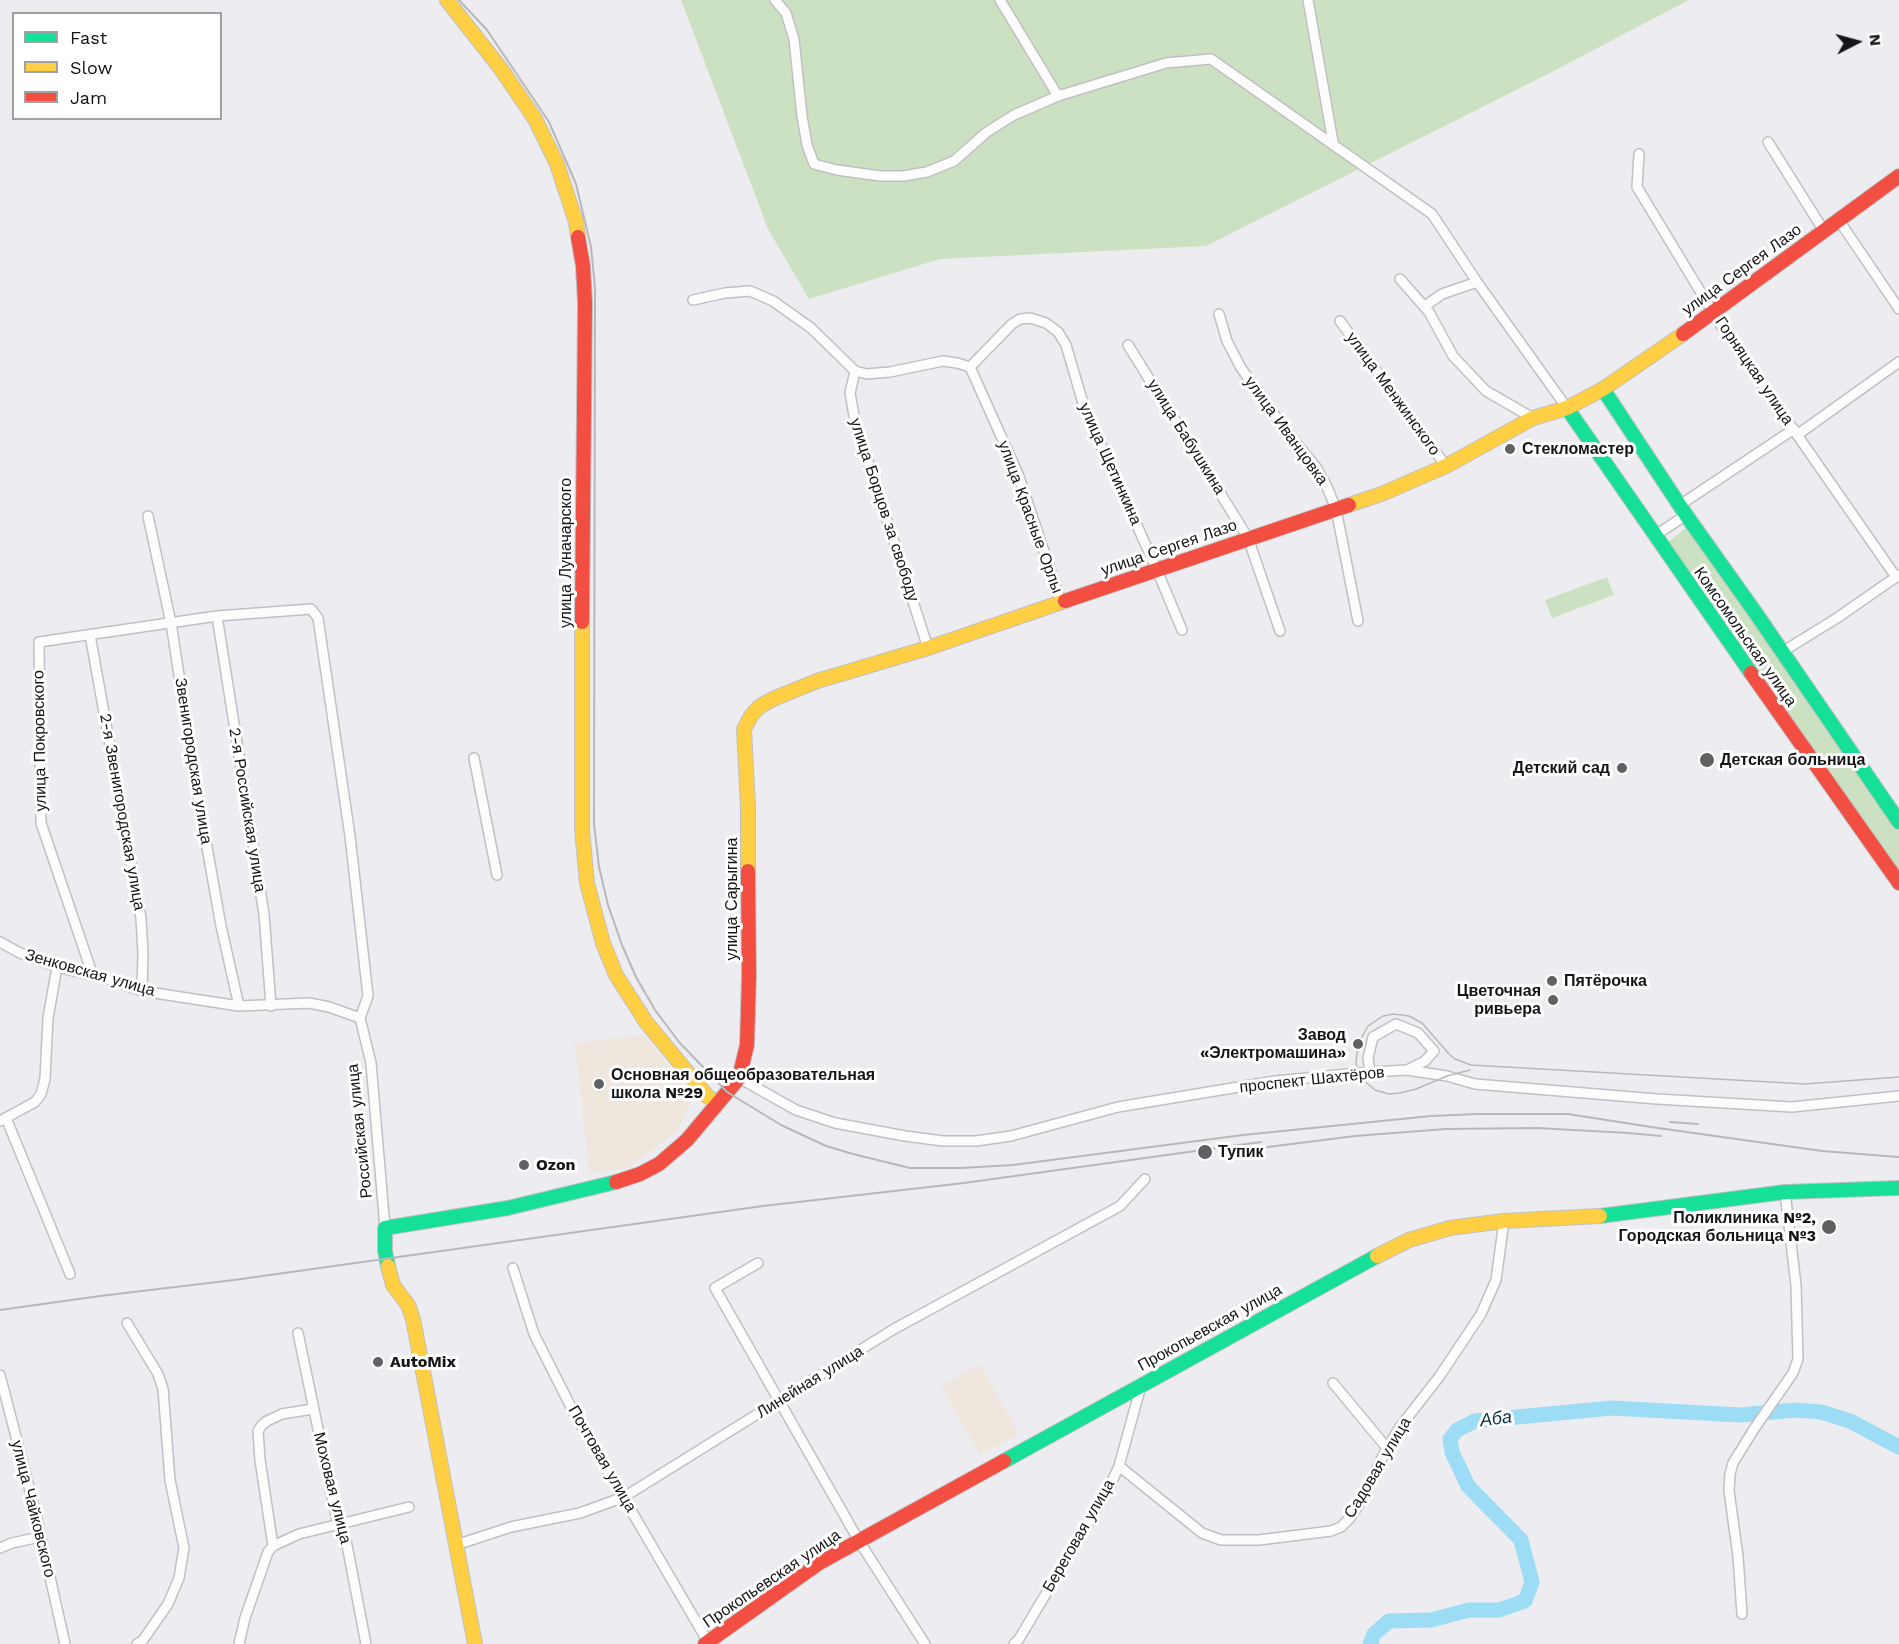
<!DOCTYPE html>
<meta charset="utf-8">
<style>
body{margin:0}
#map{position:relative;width:1899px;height:1644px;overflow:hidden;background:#ededf1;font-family:"Work Sans",sans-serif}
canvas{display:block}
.legend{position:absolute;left:12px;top:12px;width:210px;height:108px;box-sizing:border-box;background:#fff;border:2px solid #a1a1a3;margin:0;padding:8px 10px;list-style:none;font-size:18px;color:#151518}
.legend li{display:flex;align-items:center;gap:12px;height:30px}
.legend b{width:30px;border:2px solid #a1a1a3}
.north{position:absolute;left:1827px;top:12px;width:60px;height:60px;-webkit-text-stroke:4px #fff;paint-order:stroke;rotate:84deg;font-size:16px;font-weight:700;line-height:24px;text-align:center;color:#151518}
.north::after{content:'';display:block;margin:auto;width:21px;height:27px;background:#151518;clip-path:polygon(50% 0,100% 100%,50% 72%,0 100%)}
</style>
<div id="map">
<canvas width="1899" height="1644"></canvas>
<ul class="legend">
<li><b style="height:8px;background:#16e098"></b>Fast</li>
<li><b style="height:8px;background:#ffcf43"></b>Slow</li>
<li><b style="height:8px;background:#f24e42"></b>Jam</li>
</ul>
<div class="north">N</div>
</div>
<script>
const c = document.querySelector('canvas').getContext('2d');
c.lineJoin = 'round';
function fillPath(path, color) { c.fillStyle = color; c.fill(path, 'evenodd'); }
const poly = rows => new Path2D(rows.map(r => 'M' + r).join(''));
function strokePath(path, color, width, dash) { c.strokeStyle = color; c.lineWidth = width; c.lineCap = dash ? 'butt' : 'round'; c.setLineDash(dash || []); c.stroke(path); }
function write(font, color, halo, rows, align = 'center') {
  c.font = font + ' "Work Sans",sans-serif'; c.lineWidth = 6; c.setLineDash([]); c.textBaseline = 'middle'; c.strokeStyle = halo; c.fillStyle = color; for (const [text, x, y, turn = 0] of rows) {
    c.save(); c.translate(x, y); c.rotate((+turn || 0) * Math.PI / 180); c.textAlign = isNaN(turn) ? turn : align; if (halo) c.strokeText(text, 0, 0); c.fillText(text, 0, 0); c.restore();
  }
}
fillPath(poly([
 [644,1035,693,1097,676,1133,626,1169,589,1173,575,1043],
 [980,1364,1019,1434,980,1455,941,1386]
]), '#efe6de');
fillPath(poly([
 [681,0,1689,0,1544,76,1206,246,940,259,809,299,768,229],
 [1690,525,1899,830,1899,874,1664,545],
 [1607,577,1614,595,1552,618,1545,600]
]), '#cbe1c1');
strokePath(poly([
 [1370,1644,1374,1634,1389,1621,1431,1620,1469,1610,1499,1610,1525,1601,1532,1582,1521,1540,1468,1486,1452,1452,1450,1439,1457,1430,1475,1421,1612,1408,1740,1415,1796,1410,1821,1412,1850,1421,1899,1447]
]), '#9cdcf5', 15);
const street = poly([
 [775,0,786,13,794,39,802,116,807,145,814,164,837,170,880,176,903,176,927,172,954,161,987,132,1014,115,1058,96,1166,63,1211,59,1432,214,1477,282,1567,408],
 [1000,0,1058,96],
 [1308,0,1333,142],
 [1768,142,1824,231],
 [1639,154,1637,187,1720,324,1896,577],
 [1838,219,1899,309],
 [1400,279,1429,312,1453,356,1486,391,1533,418],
 [693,300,725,293,750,291,773,301,811,328,855,371,867,374,890,372,943,361,957,363,970,367,1012,324,1020,319,1030,318,1046,323,1058,332,1066,345,1085,410,1157,570,1182,630],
 [1425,306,1442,294,1477,282],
 [1219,314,1227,341,1241,368,1284,428,1316,467,1327,487,1336,509,1358,621],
 [1340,321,1446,466],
 [1128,345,1248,538,1280,631],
 [970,367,1018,474,1061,602],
 [855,371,850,393,855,421,928,648],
 [1797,435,1899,362],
 [1680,505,1794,429],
 [148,516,171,623,197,791,221,926,239,1006],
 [1656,535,1686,515],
 [217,616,264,914,271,1006],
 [90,635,141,918,143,953,142,991],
 [1782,652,1837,618,1899,575],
 [474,758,497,875],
 [0,942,20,953,57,967,111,980,142,991,239,1006,309,1003,329,1007,360,1018],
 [93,976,41,823,39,642,217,616,311,609,318,618,350,836,368,996,360,1018,371,1063,385,1228],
 [1370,1072,1368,1058,1373,1037,1396,1024,1418,1033,1434,1051,1425,1061,1407,1070],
 [739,1078,796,1110,835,1123,905,1136,943,1141,976,1141,1011,1136,1118,1107,1275,1081,1370,1072,1407,1070,1447,1076,1475,1084,1657,1099,1792,1107,1899,1096],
 [6,1118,70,1274],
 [0,1121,35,1102,41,1094,45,1079,48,1018,57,967],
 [758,1263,715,1288,859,1541,925,1644],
 [513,1268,534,1334,573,1411,708,1642],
 [127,1323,158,1374,163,1389,170,1480,184,1548,179,1578,168,1604,143,1640,137,1644],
 [298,1333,338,1525,346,1540,366,1644],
 [0,1375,35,1510,65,1644],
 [1333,1383,1387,1448],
 [1119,1466,1202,1533,1221,1540,1259,1540,1331,1531,1341,1527,1350,1518,1360,1503,1387,1448,1400,1427,1439,1377,1481,1314,1496,1280,1504,1221],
 [456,1545,511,1527,580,1513,624,1497,894,1329,1120,1206,1145,1179],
 [273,1546,299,1534,409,1507],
 [0,1548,12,1543,40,1537],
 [1742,1614,1738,1556,1729,1491,1730,1474,1733,1463,1754,1429,1793,1373,1798,1359,1796,1285,1785,1192],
 [239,1644,245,1618,268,1552,273,1546,260,1460,258,1431,262,1425,267,1421,282,1414,313,1409],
 [1014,1644,1019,1639,1110,1486,1119,1466,1141,1386]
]);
const fast = poly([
 [1603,389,1686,515,1755,612,1899,822],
 [1567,408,1751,673],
 [1600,1216,1785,1192,1899,1188],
 [388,1266,385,1251,385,1228,508,1208,616,1182],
 [1004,1461,1377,1256]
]);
const slow = poly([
 [447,0,501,69,535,119,557,164,576,222,578,237],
 [1349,505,1384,493,1446,466,1533,418,1567,408,1603,389,1683,334],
 [582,622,582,829,587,883,603,943,616,975,646,1022,707,1096,717,1103],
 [748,871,748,806,744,729,751,716,759,707,773,699,817,681,928,648,1065,601],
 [1377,1256,1409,1240,1450,1228,1504,1221,1600,1216],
 [388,1266,393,1285,408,1305,413,1319,475,1644]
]);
const jam = poly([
 [578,237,583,266,585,303,582,622],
 [1683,334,1899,176],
 [1065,601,1349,505],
 [1751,673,1899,883],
 [616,1182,640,1174,659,1164,687,1140,739,1078,747,1045,749,976,748,871],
 [705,1644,819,1563,1004,1461]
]);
strokePath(street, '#c0c0c3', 12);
strokePath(fast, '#c0c0c3', 16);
strokePath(slow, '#c0c0c3', 16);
strokePath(jam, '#c0c0c3', 16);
strokePath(street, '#fcfcfd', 9);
strokePath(fast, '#16e098', 14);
strokePath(slow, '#ffcf43', 14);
strokePath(jam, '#f24e42', 14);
strokePath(poly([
 [1470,1070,1447,1076,1416,1089,1400,1093,1389,1094,1375,1090,1361,1078,1356,1063,1358,1044,1368,1026,1383,1016,1394,1014,1409,1016,1422,1023,1449,1054,1455,1059,1471,1065,1805,1084,1899,1077]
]), '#b8b8b9', 1.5);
strokePath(poly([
 [459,0,487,30,549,122,576,184,591,247,595,288,594,824,599,867,608,905,622,945,636,977,655,1010,679,1042,727,1092,781,1125,826,1146,853,1154,910,1168,961,1168,1013,1165,1243,1135,1431,1116,1477,1114,1568,1114,1664,1129],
 [1670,1122,1698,1124],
 [1658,1128,1822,1151,1899,1157],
 [1252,1149,1355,1136,1446,1129,1537,1128,1628,1133,1661,1136],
 [0,1310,100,1296,234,1280,763,1206,964,1183,1261,1142]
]), '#b8b8b9', 2);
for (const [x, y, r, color] of [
 [1510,449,6,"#616164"],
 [1707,760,8,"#616164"],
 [1622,768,6,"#616164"],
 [1552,981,6,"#616164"],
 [1553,1000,6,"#616164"],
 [1358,1044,6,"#616164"],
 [599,1084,6,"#616164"],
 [1205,1152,8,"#616164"],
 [524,1165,6,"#616164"],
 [1829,1227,8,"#616164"],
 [378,1362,6,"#616164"]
]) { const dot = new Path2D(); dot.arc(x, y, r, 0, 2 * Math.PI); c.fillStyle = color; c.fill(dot); strokePath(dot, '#fff', 2); }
write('16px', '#151518', '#fff', [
 ["улица Сергея Лазо",1742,270,-36],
 ["Горняцкая улица",1754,371,56],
 ["улица Менжинского",1393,394,54],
 ["улица Иванцовка",1286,431,54],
 ["улица Бабушкина",1186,437,58],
 ["улица Щетинкина",1110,464,66],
 ["улица Борцов за свободу",884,510,72],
 ["улица Красные Орлы",1030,517,70],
 ["улица Сергея Лазо",1169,548,-19],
 ["улица Луначарского",566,553,-90],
 ["Комсомольская улица",1745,637,55],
 ["улица Покровского",40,741,-91],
 ["Звенигородская улица",193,761,81],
 ["2-я Российская улица",247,810,81],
 ["2-я Звенигородская улица",122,812,80],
 ["улица Сарыгина",732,899,-90],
 ["Зенковская улица",90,973,16],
 ["проспект Шахтёров",1312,1080,-6],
 ["Российская улица",360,1131,-96],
 ["Прокопьевская улица",1210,1328,-29],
 ["Линейная улица",810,1382,-32],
 ["Почтовая улица",602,1459,60],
 ["Садовая улица",1378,1468,-59],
 ["Моховая улица",332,1488,76],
 ["улица Чайковского",33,1509,76],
 ["Береговая улица",1079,1536,-60],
 ["Прокопьевская улица",772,1579,-34]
]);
write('bold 16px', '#151518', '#fff', [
 ["Стекломастер",1522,449],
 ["Детская больница",1720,760],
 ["Детский сад",1610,768,"right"],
 ["Пятёрочка",1564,981],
 ["Цветочная",1541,991,"right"],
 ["ривьера",1541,1009,"right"],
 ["Завод",1346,1035,"right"],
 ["«Электромашина»",1346,1053,"right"],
 ["Основная общеобразовательная",611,1075],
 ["школа №29",611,1093],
 ["Тупик",1218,1152],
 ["Ozon",536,1165],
 ["Поликлиника №2,",1816,1218,"right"],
 ["Городская больница №3",1816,1236,"right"],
 ["AutoMix",390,1362]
], 'left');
write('italic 18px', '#04303e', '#fff', [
 ["Аба",1496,1419,-7]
]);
</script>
